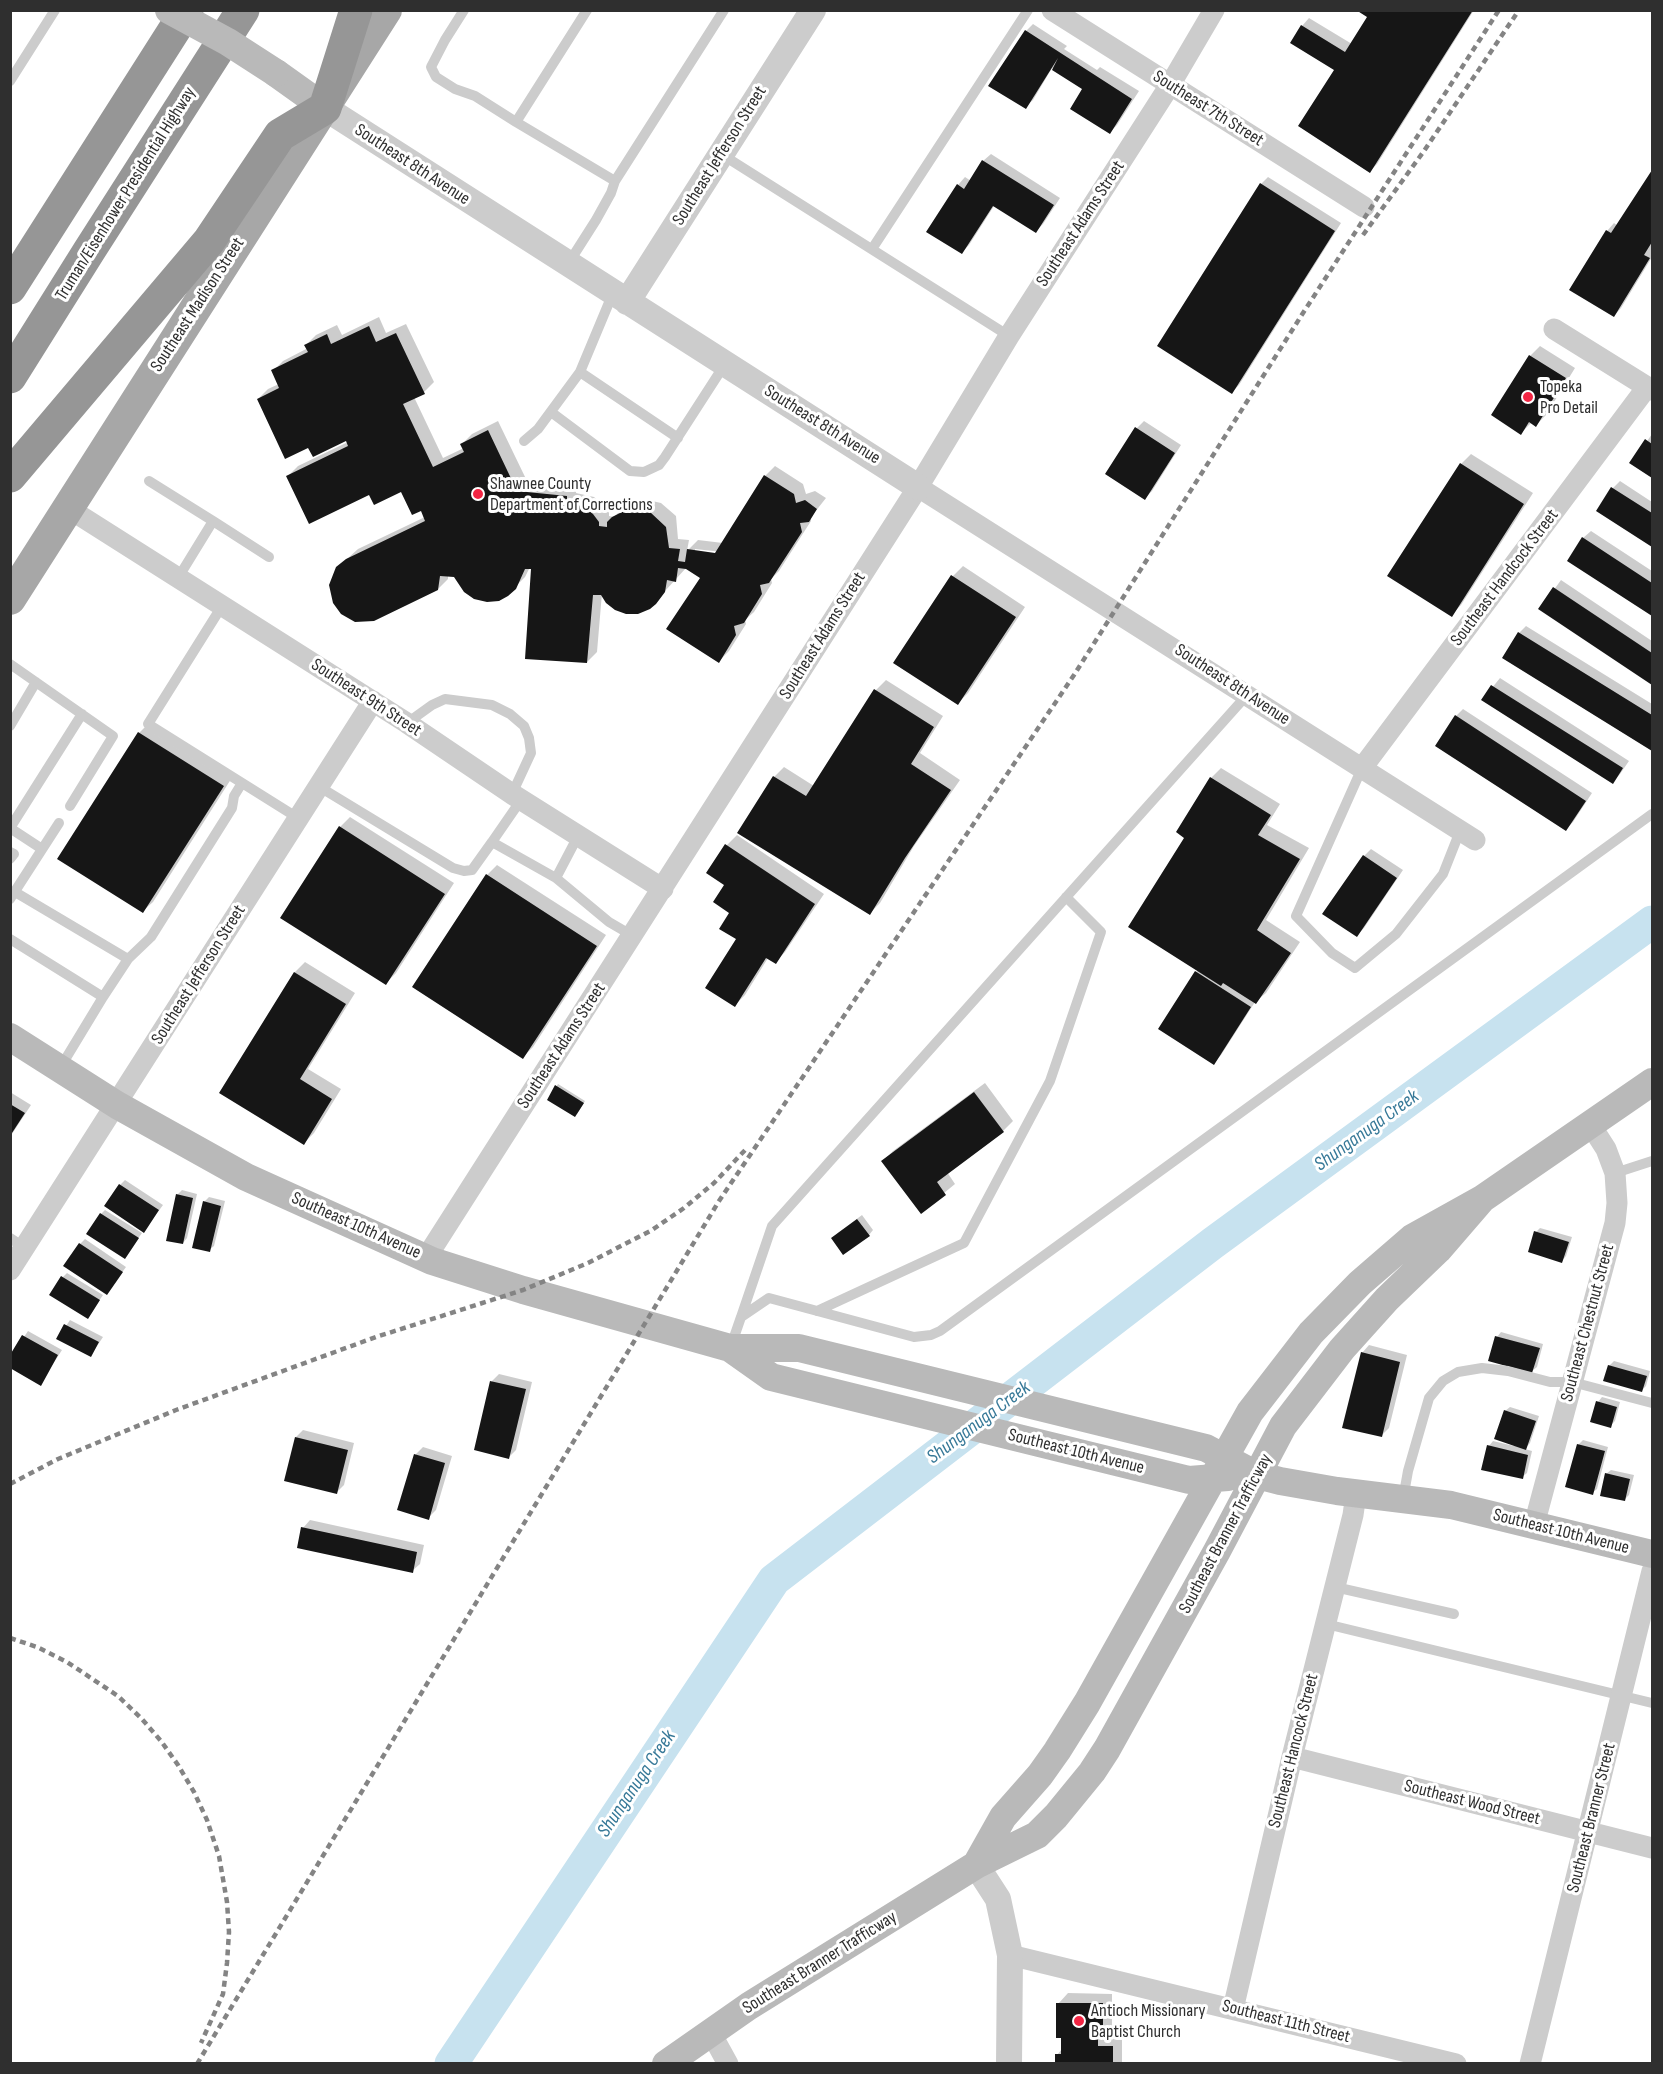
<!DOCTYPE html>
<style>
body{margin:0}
#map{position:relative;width:1663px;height:2074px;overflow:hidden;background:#fff;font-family:"Sofia Sans Condensed",sans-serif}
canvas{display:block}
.frame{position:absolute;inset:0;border:12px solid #2f2f2f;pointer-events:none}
</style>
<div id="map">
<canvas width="1663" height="2074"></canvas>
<div class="frame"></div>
</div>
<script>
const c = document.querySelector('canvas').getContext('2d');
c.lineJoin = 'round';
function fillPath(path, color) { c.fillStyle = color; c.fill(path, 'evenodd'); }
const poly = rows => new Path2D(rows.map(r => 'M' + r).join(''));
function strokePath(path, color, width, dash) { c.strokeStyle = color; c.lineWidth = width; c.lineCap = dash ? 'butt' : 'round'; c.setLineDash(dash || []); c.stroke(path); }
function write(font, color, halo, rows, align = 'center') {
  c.font = font + ' "Sofia Sans Condensed",sans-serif'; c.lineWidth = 6; c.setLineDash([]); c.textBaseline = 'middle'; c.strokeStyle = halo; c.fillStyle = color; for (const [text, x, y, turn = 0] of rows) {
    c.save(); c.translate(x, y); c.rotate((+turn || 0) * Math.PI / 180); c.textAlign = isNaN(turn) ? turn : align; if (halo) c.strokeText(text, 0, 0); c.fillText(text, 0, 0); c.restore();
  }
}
fillPath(poly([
 [1359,10,1474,10,1377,164,1370,171,1336,69,1292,43,1302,26,1309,18,1352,44,1369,17],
 [1033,24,1067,46,1064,49,1097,70,1100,67,1139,91,1117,125,1110,132,1088,82,1082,87,1052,68,1033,100,1025,107,1026,31],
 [991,154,1060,198,1043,224,1036,231,994,206,969,245,962,252,958,185,965,177,971,181,983,161],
 [1652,173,1652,244,1651,247,1652,248,1652,257,1621,308,1614,316,1571,290,1607,231,1614,223,1618,226],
 [1268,177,1341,223,1239,385,1232,392,1261,184],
 [379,317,386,333,406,324,434,382,424,392,414,397,443,458,464,448,462,444,472,434,498,421,527,481,577,486,576,493,594,497,609,511,609,516,614,517,624,507,635,501,648,500,661,503,676,516,678,539,689,540,687,551,698,540,723,543,765,476,775,466,803,484,806,494,815,491,826,498,811,517,811,521,779,571,771,579,772,583,754,612,745,620,746,624,729,651,719,661,702,577,686,568,655,602,602,593,597,652,587,662,533,567,530,567,525,577,507,595,455,576,448,575,448,579,438,589,337,568,358,549,425,517,421,509,402,490,370,493,288,476,298,466,348,442,347,439,309,446,258,399,268,389,279,384,273,371,283,361,308,348,306,345,316,335,337,325,342,335],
 [695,549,722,552,722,555,695,552],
 [1540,346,1575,368,1546,415,1536,425,1532,422,1521,433,1530,356],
 [1144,421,1181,445,1152,491,1145,498,1137,428],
 [1652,434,1652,476,1632,463],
 [1471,454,1533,493,1461,605,1451,615,1461,464],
 [1620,481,1652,502,1652,545,1599,511,1613,488],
 [1591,531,1652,571,1652,614,1569,561,1583,538],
 [963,566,1025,607,968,693,958,703,895,662,953,576],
 [1561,580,1652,641,1652,683,1540,609],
 [1526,626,1652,704,1652,749,1504,657,1519,633],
 [1500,678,1629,761,1620,774,1613,782,1483,699],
 [886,680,943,716,920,753,960,780,914,846,880,903,870,913,774,777,784,767,814,786,876,690],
 [1463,709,1592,793,1573,822,1566,829,1456,716],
 [149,723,233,776,153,902,143,911,139,733],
 [1221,768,1280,804,1267,825,1309,848,1266,920,1300,942,1266,993,1255,1002,1221,1055,1214,1063,1196,972,1198,970,1186,838,1211,778],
 [350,817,454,883,396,973,386,983,340,827],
 [737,835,824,894,785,952,775,962,768,958,745,995,735,1005,738,939,726,885,708,873,727,845],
 [1371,849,1403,870,1364,928,1357,935,1364,856],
 [497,865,606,935,533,1047,523,1057,487,875],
 [305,962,355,993,308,1069,341,1089,314,1133,304,1143,221,1093,295,972],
 [985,1083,1013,1121,1003,1131,947,1172,955,1184,921,1212,883,1161,893,1151],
 [558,1084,585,1101,577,1114,549,1099],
 [10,1092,31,1105,10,1137],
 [125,1180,163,1205,144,1231,120,1185],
 [182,1190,197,1194,187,1238,183,1243,177,1195],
 [209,1197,225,1201,214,1246,209,1250,204,1202],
 [105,1210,142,1233,125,1257,101,1214],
 [862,1215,873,1230,869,1235,838,1233],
 [1540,1228,1572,1237,1566,1256,1562,1261,1536,1232],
 [85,1239,126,1267,107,1293,80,1244],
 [67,1273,103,1295,88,1317,63,1277],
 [70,1320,103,1337,91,1355,58,1338],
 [28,1331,62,1350,40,1384,10,1358],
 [1501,1332,1543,1344,1537,1367,1532,1371,1497,1337],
 [1369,1345,1407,1355,1389,1428,1381,1436,1362,1353],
 [1614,1361,1650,1371,1646,1386,1642,1390,1609,1366],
 [499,1374,532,1382,516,1450,509,1457,492,1381],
 [1602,1397,1620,1402,1615,1421,1610,1426,1598,1402],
 [1510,1407,1539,1416,1530,1443,1525,1449,1532,1451,1527,1473,1522,1477,1489,1446,1493,1441,1514,1446,1505,1411],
 [303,1430,354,1443,344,1485,336,1493,296,1437],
 [1583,1440,1608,1447,1597,1489,1592,1493,1578,1445],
 [423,1447,452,1456,436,1510,428,1518,399,1509,416,1454],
 [1611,1470,1634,1475,1629,1495,1624,1500,1606,1474],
 [310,1520,424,1545,420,1564,412,1571,303,1528],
 [1068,1993,1112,1994,1112,2028,1107,2033,1107,2036,1122,2036,1122,2064,1057,2064,1057,2055,1062,2049,1058,2004]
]), '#0003');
strokePath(poly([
 [451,2064,774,1580,1213,1243,1652,922]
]), '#c7e2ef', 33);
fillPath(poly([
 [1356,10,1473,10,1370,173,1298,126,1334,70,1290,43,1301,25,1345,52,1367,17],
 [1025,30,1132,99,1110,134,1070,109,1082,89,1052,70,1058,58,1026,109,988,86],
 [982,160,1054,205,1036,233,993,206,962,254,926,232,957,184,964,189],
 [1652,170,1652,242,1644,255,1650,258,1614,317,1569,290,1606,230,1611,233],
 [1260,183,1335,231,1232,394,1157,346],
 [369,326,376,342,396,333,425,394,403,404,433,467,464,452,460,444,488,430,517,491,567,496,567,503,584,507,593,514,599,522,599,526,607,527,607,522,612,517,624,511,637,509,650,512,666,527,669,548,680,549,678,561,685,562,687,549,715,553,764,475,794,494,796,503,805,500,817,509,809,522,800,523,802,532,769,583,760,585,762,594,744,623,734,626,736,635,719,663,666,629,700,578,686,569,678,568,676,582,667,580,665,592,656,604,650,609,638,614,626,614,615,610,606,603,601,595,593,595,587,663,525,659,531,569,525,569,516,589,508,596,499,601,487,602,474,599,464,592,454,577,440,576,438,590,374,621,355,622,341,614,333,603,329,585,336,567,346,559,425,521,421,511,412,515,401,492,374,505,369,495,309,524,286,476,348,446,346,441,313,457,308,448,285,459,257,399,279,388,271,370,308,352,304,345,327,334,331,344],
 [1529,355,1566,378,1536,427,1529,422,1521,435,1491,415],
 [1135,427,1175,453,1145,500,1105,474],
 [1645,439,1652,444,1652,478,1629,463],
 [1460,463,1524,504,1452,617,1387,576],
 [1611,487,1652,513,1652,547,1596,511],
 [1582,537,1652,583,1652,616,1567,561],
 [951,575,1016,617,958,705,893,663],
 [1553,587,1652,653,1652,685,1538,609],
 [1518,632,1652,715,1652,751,1502,658],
 [1491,685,1623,768,1613,784,1481,700],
 [874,689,934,727,911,764,951,790,905,858,870,915,737,833,773,776,806,796],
 [1455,715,1586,801,1566,831,1435,746],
 [138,732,224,786,143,913,57,859],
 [1210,777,1271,815,1258,835,1300,859,1257,930,1291,953,1256,1004,1223,983,1221,986,1128,927,1184,838,1176,832],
 [339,826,445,894,386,985,280,918],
 [725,844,815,904,776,964,766,958,735,1007,705,988,736,939,719,929,729,913,713,902,724,885,706,873],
 [1363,855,1397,878,1357,937,1322,914],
 [486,874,597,946,523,1059,412,987],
 [1195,971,1251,1007,1214,1065,1158,1029],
 [294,972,346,1004,300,1079,332,1099,304,1145,219,1093],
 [555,1085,584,1103,575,1117,547,1100],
 [974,1092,1004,1132,937,1182,946,1195,921,1214,881,1161],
 [10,1104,25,1113,10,1136],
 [119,1184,159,1210,144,1233,104,1206],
 [176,1194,193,1198,183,1244,166,1241],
 [203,1201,221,1206,210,1252,192,1248],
 [100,1213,139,1238,125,1259,86,1234],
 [857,1219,870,1236,843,1255,831,1238],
 [1534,1231,1569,1242,1562,1263,1528,1252],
 [79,1243,123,1272,107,1295,63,1266],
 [61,1276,100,1300,88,1319,49,1295],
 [64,1324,99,1342,91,1357,56,1339],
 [22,1335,58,1355,41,1386,10,1368,10,1355],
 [1495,1336,1540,1348,1532,1373,1488,1361],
 [1361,1352,1400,1362,1382,1437,1342,1428],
 [1608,1365,1647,1376,1642,1392,1603,1381],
 [490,1381,526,1389,509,1459,474,1450],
 [1596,1401,1617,1407,1611,1428,1590,1422],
 [1504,1410,1536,1421,1526,1450,1494,1439],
 [295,1437,348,1450,337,1494,284,1481],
 [1577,1444,1605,1451,1593,1495,1565,1487],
 [1487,1445,1528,1455,1523,1479,1481,1470],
 [414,1454,445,1463,429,1520,397,1510],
 [1605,1473,1630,1479,1625,1501,1600,1496],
 [301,1527,417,1552,413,1573,297,1548],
 [1056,2003,1103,2003,1103,2039,1098,2039,1098,2046,1113,2046,1113,2064,1055,2064,1055,2054,1061,2054,1061,2038,1056,2038]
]), '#161616');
strokePath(poly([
 [464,10,445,40,431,67,436,77,455,89,475,96,516,122],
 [587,10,516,122,615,181,724,10],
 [10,81,55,10],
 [721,154,1009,336],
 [872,249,1028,10],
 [568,264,596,220,611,193,615,181],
 [580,372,678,438],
 [551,412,630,471,644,472,659,465,665,457,725,364],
 [524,441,538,429,580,372,613,293],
 [149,481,213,521,178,578],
 [213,521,269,557],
 [222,606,148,724,298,818],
 [10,664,113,736,70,806],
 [407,723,432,705,445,699,492,705,510,714,524,726,529,738,531,753,512,794],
 [10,726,36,682],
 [1362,768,1296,916,1332,953,1355,968,1396,934,1443,874,1460,831],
 [318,786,453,868,464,871,472,870,492,842,556,878,609,922,633,936],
 [492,842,521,800],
 [42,849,10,828,82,714],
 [10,852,14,854,10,859],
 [556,878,578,836],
 [15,892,128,959],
 [10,899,59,823],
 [10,939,103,997,60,1068],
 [103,997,128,959,151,937,232,808,234,796,242,783],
 [1615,1173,1652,1161],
 [10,1238,25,1248],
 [817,1311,964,1243,1050,1081,1101,932,1066,897],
 [741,1317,772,1226,1247,695],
 [731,1346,741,1317,769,1298,914,1337,931,1335,940,1331,1652,814],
 [1403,1499,1408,1471,1429,1398,1443,1381,1458,1372,1482,1368,1508,1371,1550,1382,1572,1382,1652,1403],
 [1335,1587,1454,1614],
 [1326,1624,1652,1703]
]), '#ccc', 10);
strokePath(poly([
 [1052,10,1364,207],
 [1554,329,1652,390],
 [918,487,1475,840],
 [68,508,407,723,512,794,663,889],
 [1362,768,1647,387],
 [426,1258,918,487,1009,336,1170,85,1214,10],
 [10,1270,373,701],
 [1534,1525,1615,1223,1617,1203,1615,1173,1606,1149,1590,1124],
 [1292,1757,1652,1848],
 [1010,1955,1456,2064],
 [1233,2009,1292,1757,1353,1515,1356,1494],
 [711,2033,728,2064],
 [1530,2064,1652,1571]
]), '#ccc', 21);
strokePath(poly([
 [325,108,918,487],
 [627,302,813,10],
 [976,1865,998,1899,1010,1955,1009,2064]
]), '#ccc', 26);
strokePath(poly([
 [276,73,325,108],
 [10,1037,117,1105,246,1177,432,1261,523,1290,730,1348,799,1348,1206,1448,1257,1475,1280,1481,1337,1491,1451,1505,1652,1554],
 [730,1348,771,1377,1189,1480,1228,1477],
 [976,1865,1003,1817,1040,1775,1057,1751,1087,1703,1250,1412,1311,1333,1360,1283,1412,1238,1482,1199,1652,1082],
 [666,2064,749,2006,976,1865,1037,1835,1056,1816,1092,1772,1107,1749,1217,1551,1283,1426,1342,1349,1387,1299,1438,1250,1482,1199]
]), '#b9b9b9', 28);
strokePath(poly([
 [10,599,386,10]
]), '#a7a7a7', 32);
strokePath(poly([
 [10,288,187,10],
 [10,377,89,251,243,10],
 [10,476,209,241,280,135,325,108,356,10]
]), '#969696', 33);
strokePath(poly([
 [1363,235,1424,151,1519,10],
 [10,1484,58,1459,176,1410,376,1337,523,1290,588,1263,652,1230,684,1208,714,1183,747,1148],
 [10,1638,37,1647,67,1662,118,1696,141,1718,161,1741,178,1765,194,1792,207,1820,219,1856,227,1902,229,1932,227,1963,223,1994,201,2043],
 [197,2064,719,1201,1074,675,1303,313,1499,10]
]), '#848484', 4.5, [6, 4.5]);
strokePath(poly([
 [169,10,228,42,276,73]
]), '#b9b9b9', 28);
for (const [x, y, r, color] of [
 [1528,397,6,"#f32543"],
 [478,494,6,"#f32543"],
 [1079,2021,6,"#f32543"]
]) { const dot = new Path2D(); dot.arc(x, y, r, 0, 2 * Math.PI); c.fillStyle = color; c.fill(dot); strokePath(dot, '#fff', 2); }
write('18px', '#2f2f2f', '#fff', [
 ["Southeast 7th Street",1208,109,32],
 ["Southeast Jefferson Street",720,156,-58],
 ["Southeast 8th Avenue",412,165,33],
 ["Truman/Eisenhower Presidential Highway",126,194,-58],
 ["Southeast Adams Street",1081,224,-57],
 ["Southeast Madison Street",198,305,-57],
 ["Southeast 8th Avenue",822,425,32],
 ["Southeast Handcock Street",1505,578,-53],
 ["Southeast Adams Street",823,636,-58],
 ["Southeast 8th Avenue",1232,685,33],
 ["Southeast 9th Street",366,698,33],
 ["Southeast Jefferson Street",199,975,-58],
 ["Southeast Adams Street",562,1046,-57],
 ["Southeast 10th Avenue",356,1226,24],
 ["Southeast Chestnut Street",1588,1323,-75],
 ["Southeast 10th Avenue",1076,1452,14],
 ["Southeast 10th Avenue",1561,1532,14],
 ["Southeast Branner Trafficway",1226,1534,-62],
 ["Southeast Hancock Street",1294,1751,-76],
 ["Southeast Wood Street",1472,1803,14],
 ["Southeast Branner Street",1592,1818,-76],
 ["Southeast Branner Trafficway",820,1963,-32],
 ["Southeast 11th Street",1286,2022,14]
]);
write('18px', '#2f2f2f', '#fff', [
 ["Topeka",1540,387],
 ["Pro Detail",1540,408],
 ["Shawnee County",490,484],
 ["Department of Corrections",490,505],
 ["Antioch Missionary",1091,2011],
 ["Baptist Church",1091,2032]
], 'left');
write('italic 20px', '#377998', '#fff', [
 ["Shunganuga Creek",1367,1131,-36],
 ["Shunganuga Creek",979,1423,-37],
 ["Shunganuga Creek",637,1784,-56]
]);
</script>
